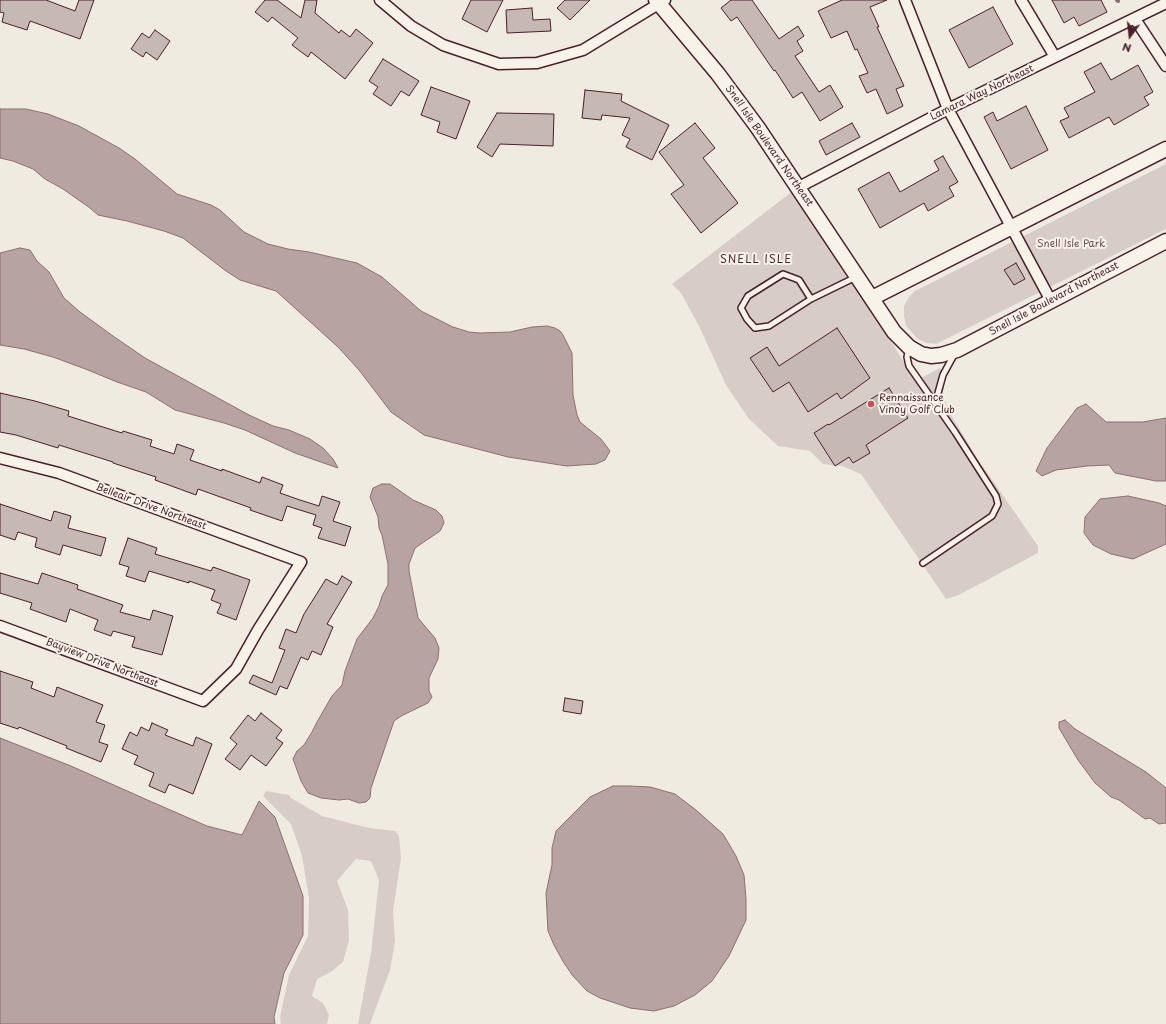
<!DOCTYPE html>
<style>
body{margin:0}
#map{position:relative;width:1166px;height:1024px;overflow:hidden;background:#f0ebe0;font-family:"Playpen Sans",sans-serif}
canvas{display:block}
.north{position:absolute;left:1110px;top:16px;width:40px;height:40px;-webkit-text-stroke:3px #f7f3e8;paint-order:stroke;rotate:195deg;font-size:11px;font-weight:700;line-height:16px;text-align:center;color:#4a1f2b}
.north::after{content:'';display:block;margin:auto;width:14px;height:18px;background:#4a1f2b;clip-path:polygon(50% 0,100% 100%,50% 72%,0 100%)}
</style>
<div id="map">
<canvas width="1166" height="1024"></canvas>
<div class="north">N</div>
</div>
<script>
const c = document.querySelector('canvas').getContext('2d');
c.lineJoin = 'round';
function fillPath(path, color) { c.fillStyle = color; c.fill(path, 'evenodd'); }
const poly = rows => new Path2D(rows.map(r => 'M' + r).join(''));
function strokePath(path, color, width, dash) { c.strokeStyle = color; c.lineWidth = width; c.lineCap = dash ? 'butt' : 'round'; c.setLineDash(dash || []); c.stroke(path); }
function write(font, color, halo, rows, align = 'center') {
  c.font = font + ' "Playpen Sans",sans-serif'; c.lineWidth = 4; c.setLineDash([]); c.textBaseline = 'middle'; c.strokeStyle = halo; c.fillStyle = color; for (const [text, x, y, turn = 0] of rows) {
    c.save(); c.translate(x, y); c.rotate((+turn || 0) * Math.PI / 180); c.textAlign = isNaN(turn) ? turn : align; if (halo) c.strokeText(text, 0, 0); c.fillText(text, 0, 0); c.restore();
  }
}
fillPath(poly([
 [1166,164,1166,229,936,344,927,343,918,339,906,326,904,316,904,306,909,297,915,291],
 [793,191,795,197,797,196,913,376,921,378,940,368,946,377,943,392,948,410,977,458,1038,546,1038,553,968,590,956,596,946,599,861,474,842,466,823,464,810,451,778,446,749,419,726,385,699,326,681,293,672,284],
 [266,791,289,795,291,798,322,816,369,828,395,831,399,836,401,858,393,911,395,941,390,970,370,1024,358,1024,371,953,379,880,371,861,356,859,337,881,348,910,349,940,343,962,331,972,317,979,312,996,323,1003,329,1015,327,1024,281,1024,280,1017,289,975,308,936,309,898,302,856,291,824,263,796]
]), '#d8cdc6');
const water = poly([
 [0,109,26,109,48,114,79,126,119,148,135,159,177,194,211,205,220,210,244,232,268,244,288,249,309,252,357,263,382,277,421,311,453,327,469,332,480,333,510,332,532,327,547,326,555,328,560,331,563,335,572,353,573,395,577,415,580,422,601,439,610,451,605,460,596,464,567,466,508,457,424,435,391,412,359,370,338,347,276,291,240,280,226,271,183,238,164,231,127,221,98,215,90,208,63,189,45,179,33,169,13,161,0,158,0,109],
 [20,248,30,250,37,261,49,272,64,298,80,312,113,336,145,358,249,415,273,426,289,430,310,439,323,448,333,459,338,468,295,453,245,430,224,423,175,410,146,392,117,382,88,370,53,357,24,349,0,345,0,253,20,248],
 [1086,404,1106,422,1143,422,1166,418,1166,481,1156,481,1115,473,1109,465,1087,466,1056,470,1042,476,1036,471,1047,448,1077,408,1086,404],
 [382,484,390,484,413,500,436,510,442,516,444,523,440,531,415,548,409,564,409,571,418,618,435,638,439,648,438,659,429,678,429,691,432,697,428,703,401,716,394,721,371,788,370,798,366,802,359,803,348,799,339,800,321,798,308,793,301,781,293,759,297,751,304,745,312,732,317,722,332,696,342,685,345,671,357,639,373,618,379,606,382,596,388,585,388,564,382,535,379,528,378,517,370,497,373,488,382,484],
 [1128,496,1159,503,1166,506,1166,544,1133,559,1111,554,1093,545,1084,533,1085,517,1100,499,1128,496],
 [1065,720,1075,729,1146,772,1166,788,1166,823,1159,824,1150,818,1145,819,1119,800,1111,797,1095,783,1078,760,1059,728,1059,722,1065,720],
 [0,738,71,766,152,802,207,826,242,835,259,801,275,817,303,896,303,935,284,973,274,1017,275,1024,0,1024,0,738],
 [613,786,630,786,650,787,675,794,696,810,723,834,736,856,744,875,746,899,746,920,729,956,712,981,695,995,674,1006,654,1011,630,1008,600,998,587,991,573,976,564,963,554,945,548,931,546,893,552,865,552,848,556,831,590,797,613,786]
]);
fillPath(water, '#b7a4a2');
strokePath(water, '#8b6f72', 1);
strokePath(poly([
 [1117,0,1118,1]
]), '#8b6f72', 4);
const building = poly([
 [0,0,46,0,75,11,79,0,94,0,80,39,30,21,27,30,2,22,4,13,0,12,0,0],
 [265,0,277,0,301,18,305,0,317,0,315,13,339,33,341,30,350,37,356,29,373,43,345,79,311,52,308,57,292,45,298,38,272,17,268,22,255,12,265,0],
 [471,0,503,0,487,32,462,19,471,0],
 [565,0,590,0,570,20,557,8,565,0],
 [731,0,752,0,779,39,798,26,804,36,797,41,803,51,795,56,819,92,830,85,843,107,820,121,802,92,793,98,775,70,774,71,737,17,731,21,721,8,731,0],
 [842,0,887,0,870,7,879,27,877,27,904,86,896,89,903,106,887,114,876,89,867,93,859,76,868,73,857,49,855,50,847,31,831,38,818,11,842,0],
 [1052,0,1101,0,1107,12,1079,26,1074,17,1064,23,1052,0],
 [993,7,1013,44,969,68,949,30,993,7],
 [532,8,533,20,550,19,551,31,507,33,506,10,532,8],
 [155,30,170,41,157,60,146,52,143,57,131,49,142,33,149,38,155,30],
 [383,59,419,81,409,96,401,91,391,106,373,94,378,87,369,81,383,59],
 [1101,63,1111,80,1138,65,1153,92,1144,97,1149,105,1114,125,1109,117,1069,138,1060,121,1069,117,1064,108,1095,92,1084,72,1101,63],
 [431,87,470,101,456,139,437,132,440,122,421,115,431,87],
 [585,90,622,94,621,101,669,125,652,160,626,147,630,139,622,135,630,118,602,115,601,120,582,118,585,90],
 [1026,106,1048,150,1011,169,984,117,993,112,997,121,1026,106],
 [497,113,554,114,553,146,500,144,492,157,477,147,497,113],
 [695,123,715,148,703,158,738,203,701,233,671,194,684,185,659,152,695,123],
 [852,123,860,137,826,155,819,141,852,123],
 [943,156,958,182,949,187,954,196,928,211,924,203,880,228,858,189,889,172,900,192,939,170,934,161,943,156],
 [1016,263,1025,279,1014,285,1004,270,1016,263],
 [837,328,870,378,841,399,837,393,808,412,789,382,773,392,750,358,767,347,779,366,837,328],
 [889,388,908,418,866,445,870,453,853,463,849,457,835,466,814,433,828,424,829,425,889,388],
 [0,393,35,401,69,411,68,416,122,433,123,431,152,440,150,446,174,454,177,444,194,450,190,460,222,471,222,469,260,483,262,477,283,485,280,493,300,500,319,506,322,496,340,502,333,521,351,527,345,546,318,538,322,528,313,525,316,515,287,506,282,521,250,510,251,508,198,489,196,495,155,480,156,477,113,463,113,462,59,445,58,448,16,435,0,432,0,393],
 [0,504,51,521,54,511,71,516,68,528,106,538,101,556,63,545,60,555,35,547,37,538,18,532,15,540,0,535,0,504],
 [128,538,157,548,155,554,211,571,213,567,250,580,236,620,217,613,221,604,211,600,215,590,189,581,189,583,149,571,145,582,126,576,129,567,119,564,128,538],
 [0,573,38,584,42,573,78,585,77,589,123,605,120,612,150,620,153,610,173,616,162,655,132,647,135,637,113,631,111,636,94,630,98,620,70,609,66,622,30,609,32,603,0,593,0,573],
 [342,576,352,582,327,624,333,627,321,655,312,651,308,660,301,657,287,689,280,686,276,695,249,683,253,675,272,683,285,650,279,648,286,629,296,633,304,614,326,579,337,585,342,576],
 [0,671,33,682,31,688,54,697,57,687,103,705,96,722,105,725,99,742,108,745,101,762,66,748,67,746,19,727,18,729,0,723,0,671],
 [565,698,583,701,581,714,563,711,565,698],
 [261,713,282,730,276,738,283,743,266,766,251,755,240,770,225,759,237,744,230,738,248,715,255,721,261,713],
 [152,723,168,730,165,735,193,746,196,737,212,744,193,794,169,784,165,793,149,786,154,773,134,764,138,756,122,749,130,732,137,736,141,727,149,731,152,723]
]);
fillPath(building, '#c6b8b3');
strokePath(building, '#4a1f2b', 1);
const lane = poly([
 [811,299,799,280,783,274,748,296,741,308,747,319,755,328,769,326,811,299,856,277],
 [909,348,907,357,909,366,955,432,996,496,998,504,992,516,923,563],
 [937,406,938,393,943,375,955,353]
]);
const street = poly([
 [380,0,411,26,443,45,499,64,537,63,583,50,665,0],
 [905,0,948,109,1051,301],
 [1021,0,1055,57],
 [1135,19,1166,66],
 [799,187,948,109,1166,3],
 [0,458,59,473,301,562,258,630,236,669,203,701,0,626]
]);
const secondary = poly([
 [656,0,718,74,758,128,894,332,909,347,921,354,931,356,941,355,957,350,1166,241],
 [872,298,1166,149]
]);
strokePath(lane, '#4a1f2b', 8);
strokePath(street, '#4a1f2b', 13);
strokePath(secondary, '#4a1f2b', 17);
strokePath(lane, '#f7f3e8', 5);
strokePath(street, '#f7f3e8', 10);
strokePath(secondary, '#f7f3e8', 14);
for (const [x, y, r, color] of [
 [871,404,4,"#d1495b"]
]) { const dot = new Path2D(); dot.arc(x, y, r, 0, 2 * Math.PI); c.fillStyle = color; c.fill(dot); strokePath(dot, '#f7f3e8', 1.5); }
write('10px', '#4a1f2b', '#f7f3e8', [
 ["Lamara Way Northeast",982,93,-26],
 ["Snell Isle Boulevard Northeast",769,146,55],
 ["Snell Isle Boulevard Northeast",1054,299,-28],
 ["Belleair Drive Northeast",151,507,20],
 ["Bayview Drive Northeast",102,663,21]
]);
write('10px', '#6e4a52', '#f7f3e8', [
 ["Snell Isle Park",1071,244]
]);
write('10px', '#4a1f2b', '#f7f3e8', [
 ["Rennaissance",879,398],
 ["Vinoy Golf Club",879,410]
], 'left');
c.letterSpacing = '1px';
write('11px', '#4a1f2b', '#f7f3e8', [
 ["SNELL ISLE",756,260]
]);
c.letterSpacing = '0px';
</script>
